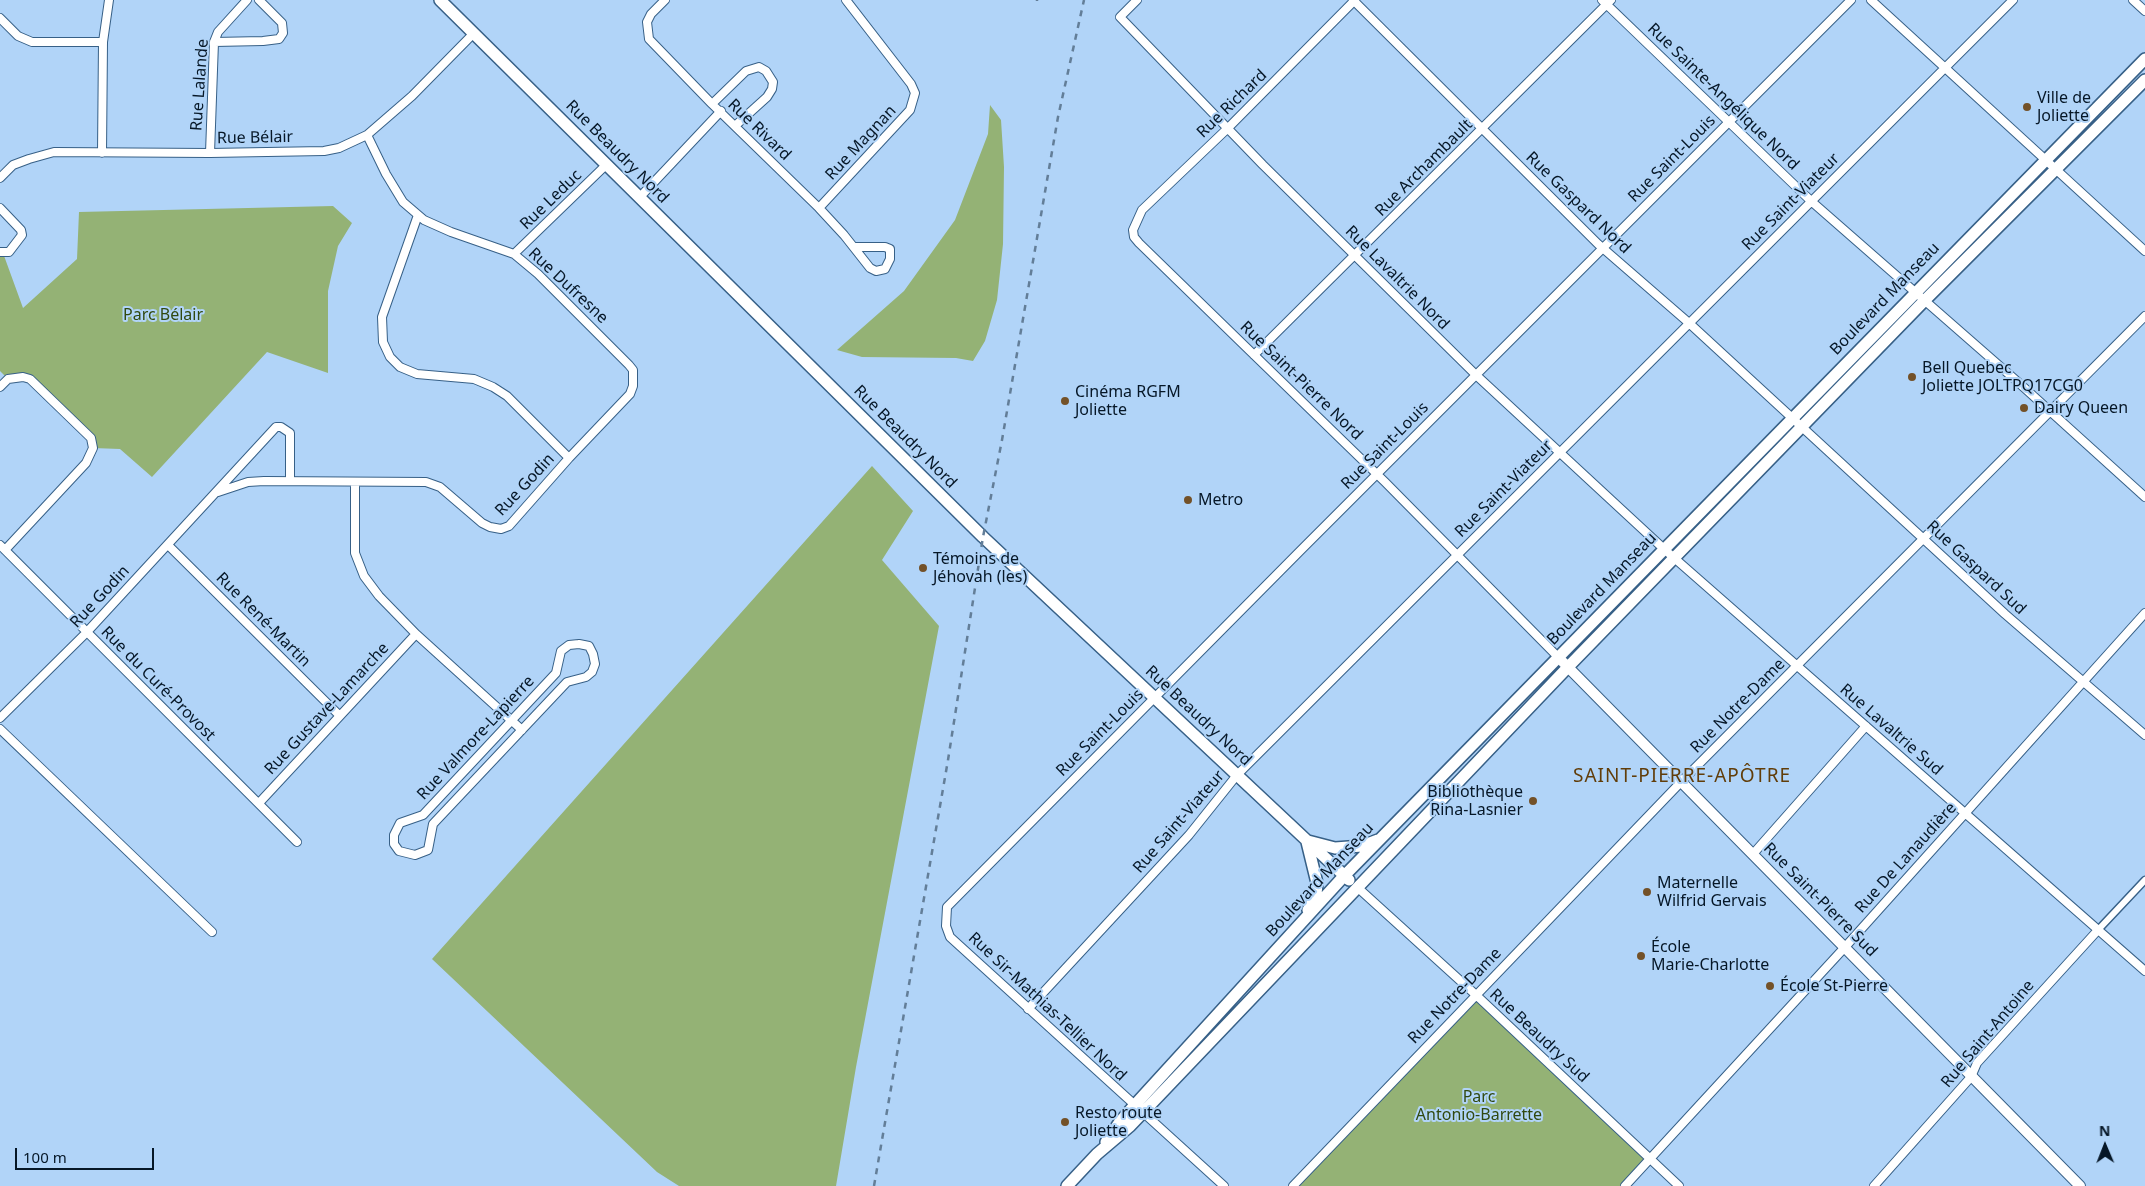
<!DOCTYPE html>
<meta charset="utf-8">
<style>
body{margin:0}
#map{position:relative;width:2145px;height:1186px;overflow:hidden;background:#b1d4f8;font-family:"Noto Sans",sans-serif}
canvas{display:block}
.north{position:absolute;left:2080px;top:1121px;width:50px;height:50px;-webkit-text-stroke:4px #b1d4f8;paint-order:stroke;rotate:359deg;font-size:14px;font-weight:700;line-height:20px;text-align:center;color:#061727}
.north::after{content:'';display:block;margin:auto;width:18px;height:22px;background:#061727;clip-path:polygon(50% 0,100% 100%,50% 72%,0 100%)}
.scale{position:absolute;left:15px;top:1148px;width:139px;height:22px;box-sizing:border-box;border:2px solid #061727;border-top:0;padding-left:6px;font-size:15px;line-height:18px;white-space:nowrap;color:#061727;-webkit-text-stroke:4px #b1d4f8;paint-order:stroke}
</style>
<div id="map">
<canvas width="2145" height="1186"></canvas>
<div class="north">N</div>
<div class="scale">100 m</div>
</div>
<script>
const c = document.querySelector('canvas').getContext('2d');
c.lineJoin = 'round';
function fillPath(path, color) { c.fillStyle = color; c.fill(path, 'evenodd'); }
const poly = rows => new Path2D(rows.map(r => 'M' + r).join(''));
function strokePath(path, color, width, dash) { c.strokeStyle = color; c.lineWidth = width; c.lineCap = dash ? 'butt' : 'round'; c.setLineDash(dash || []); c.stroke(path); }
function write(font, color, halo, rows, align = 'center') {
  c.font = font + ' "Noto Sans",sans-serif'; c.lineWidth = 4; c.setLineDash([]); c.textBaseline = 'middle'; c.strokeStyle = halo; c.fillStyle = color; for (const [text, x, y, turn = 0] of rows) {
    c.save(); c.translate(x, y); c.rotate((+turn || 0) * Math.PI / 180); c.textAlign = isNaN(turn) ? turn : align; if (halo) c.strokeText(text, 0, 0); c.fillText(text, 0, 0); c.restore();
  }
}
fillPath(poly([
 [990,105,1001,120,1004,167,1003,244,997,300,985,341,973,361,956,358,862,357,837,350,904,291,955,220,988,134],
 [333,206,352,223,338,246,328,291,328,373,267,352,152,477,120,449,93,448,91,438,30,379,8,379,0,371,0,252,3,253,23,308,77,259,79,212],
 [872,466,913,511,882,560,939,626,856,1067,836,1186,679,1186,657,1172,432,959],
 [1476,995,1649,1158,1625,1186,1293,1186]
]), '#94b275');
const pedestrian = poly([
 [2098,930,2145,880]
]);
const minor = poly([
 [665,0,651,14,647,22,649,39,712,104,819,208,844,235,870,268,876,271,885,269,890,259,890,249,885,247,854,247],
 [1137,0,1120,17,1263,165,1476,375,1664,549,2145,971],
 [1353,0,1598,244,1689,323,2005,614,2145,735],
 [1355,0,1228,128,1142,210,1133,230,1134,237,1139,243,1250,351,1385,482,1558,657],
 [1602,0,1811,201,2019,383,2145,497],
 [1871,0,2145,251],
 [2133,0,2145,11],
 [0,18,18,36,32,42,103,42],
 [214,42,263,41,279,39,283,33,282,23,259,0],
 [712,104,746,71,759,67,766,71,773,82,772,89,767,97,736,125],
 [102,153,103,42,109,0],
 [210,153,214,42,218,32,247,0],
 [0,178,13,165,29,159,54,152,210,153,324,151,339,148,367,135,412,96,474,33],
 [639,198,721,111],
 [0,208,21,230,22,235,9,252,0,252],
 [819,208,910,110,915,93,911,84,846,0],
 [418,215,382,317,383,342,390,357,400,367,417,374,474,379,493,387,507,396,569,458],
 [514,254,606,165],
 [1254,355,1611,0],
 [0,387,8,379,23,377,30,379,91,438,93,448,86,463,5,550],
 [355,482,355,553,364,576,379,596,416,634,522,730],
 [218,492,248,482,264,481,426,482,440,487,482,523,490,527,501,529,509,526,569,458,630,394,633,386,633,370,629,365,538,274,514,254,451,232,424,220,403,202,386,174,367,135],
 [0,545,297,842],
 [168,545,339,715],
 [579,644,589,646,593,654,595,664,592,672,586,677,567,682,433,824,428,850,415,855,399,851,394,844,394,835,400,823,423,815,556,673,561,651,569,645,579,644],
 [0,718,86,633,276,427,281,427,290,433,290,481],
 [0,729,212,932],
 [259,803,416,634],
 [1753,854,1866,726],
 [1357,887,1476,995,1679,1186],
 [1028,1009,1189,835,1237,775,2013,0],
 [1224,1186,950,937,946,926,947,907,1300,551,1851,0],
 [1293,1186,1681,782,2145,316],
 [1625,1186,1846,946,2145,613],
 [1874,1186,1971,1077,1977,1063,2098,930]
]);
const tertiary = poly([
 [1558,657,2080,1186]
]);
const secondary = poly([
 [440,0,983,537,1349,880],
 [1308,841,1335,848,1362,846,1378,840],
 [1307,842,1317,883,1316,895,1308,910],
 [1106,1142,1119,1123,1134,1106,1344,876,2145,59],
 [1067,1186,1097,1154,1130,1126,1568,667,1924,301,2145,80]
]);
strokePath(pedestrian, '#376087', 9);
strokePath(minor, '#376087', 10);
strokePath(tertiary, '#376087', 12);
strokePath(secondary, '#376087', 14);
strokePath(pedestrian, '#fff', 6);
strokePath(minor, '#fff', 8);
strokePath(tertiary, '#fff', 10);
strokePath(secondary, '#fff', 11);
strokePath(poly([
 [1037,1,1037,0],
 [874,1186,948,760,983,537,1002,440,1058,117,1084,0]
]), '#637e98', 2.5, [6, 6]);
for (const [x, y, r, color] of [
 [2027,107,5,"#735128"],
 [1912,377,5,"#735128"],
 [1065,401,5,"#735128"],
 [2024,408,5,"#735128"],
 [1188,500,5,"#735128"],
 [923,568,5,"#735128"],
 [1533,801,5,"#735128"],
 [1647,892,5,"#735128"],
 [1641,956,5,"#735128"],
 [1770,986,5,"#735128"],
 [1065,1122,5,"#735128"]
]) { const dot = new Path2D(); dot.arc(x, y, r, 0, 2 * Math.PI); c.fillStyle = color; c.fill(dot); strokePath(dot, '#b1d4f8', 2); }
write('16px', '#061727', '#b1d4f8', [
 ["Rue Lalande",200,85,-86],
 ["Rue Sainte-Angélique Nord",1723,97,44],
 ["Rue Richard",1232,104,-44],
 ["Rue Rivard",759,130,44],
 ["Rue Bélair",255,138,-1],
 ["Rue Magnan",861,143,-47],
 ["Rue Beaudry Nord",617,152,45],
 ["Rue Saint-Louis",1672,159,-45],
 ["Rue Archambault",1424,168,-45],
 ["Rue Leduc",551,200,-44],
 ["Rue Saint-Viateur",1791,202,-45],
 ["Rue Gaspard Nord",1578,203,44],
 ["Rue Lavaltrie Nord",1397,278,45],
 ["Rue Dufresne",568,286,43],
 ["Boulevard Manseau",1885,299,-46],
 ["Rue Saint-Pierre Nord",1301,381,44],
 ["Rue Beaudry Nord",905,437,45],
 ["Rue Saint-Louis",1385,446,-45],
 ["Rue Godin",525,485,-47],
 ["Rue Saint-Viateur",1504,489,-45],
 ["Rue Gaspard Sud",1976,568,43],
 ["Boulevard Manseau",1602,589,-46],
 ["Rue Godin",100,597,-47],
 ["Rue René-Martin",263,620,45],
 ["Rue du Curé-Provost",158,684,45],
 ["Rue Notre-Dame",1738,706,-45],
 ["Rue Gustave-Lamarche",327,709,-47],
 ["Rue Beaudry Nord",1198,716,43],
 ["Rue Lavaltrie Sud",1891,730,41],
 ["Rue Saint-Louis",1100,733,-45],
 ["Rue Valmore-Lapierre",476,738,-47],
 ["Rue Saint-Viateur",1179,822,-49],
 ["Rue De Lanaudière",1906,858,-48],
 ["Boulevard Manseau",1320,880,-47],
 ["Rue Saint-Pierre Sud",1820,900,45],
 ["Rue Notre-Dame",1455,996,-46],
 ["Rue Sir-Mathias-Tellier Nord",1047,1007,43],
 ["Rue Saint-Antoine",1988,1034,-50],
 ["Rue Beaudry Sud",1539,1036,43]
]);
write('16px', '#061727', '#b1d4f8', [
 ["Ville de",2037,98],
 ["Joliette",2037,116],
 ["Bell Quebec",1922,368],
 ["Joliette JOLTPQ17CG0",1922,386],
 ["Cinéma RGFM",1075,392],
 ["Joliette",1075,410],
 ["Dairy Queen",2034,408],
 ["Metro",1198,500],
 ["Témoins de",933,559],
 ["Jéhovah (les)",933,577],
 ["Bibliothèque",1523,792,"right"],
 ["Rina-Lasnier",1523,810,"right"],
 ["Maternelle",1657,883],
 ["Wilfrid Gervais",1657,901],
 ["École",1651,947],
 ["Marie-Charlotte",1651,965],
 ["École St-Pierre",1780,986],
 ["Resto route",1075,1113],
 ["Joliette",1075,1131]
], 'left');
write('16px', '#31490f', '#b1d4f8', [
 ["Parc Bélair",163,315],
 ["Parc",1479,1097],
 ["Antonio-Barrette",1479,1115]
]);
c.letterSpacing = '1px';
write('19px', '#613d09', '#b1d4f8', [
 ["SAINT-PIERRE-APÔTRE",1682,777]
]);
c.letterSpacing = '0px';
</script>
